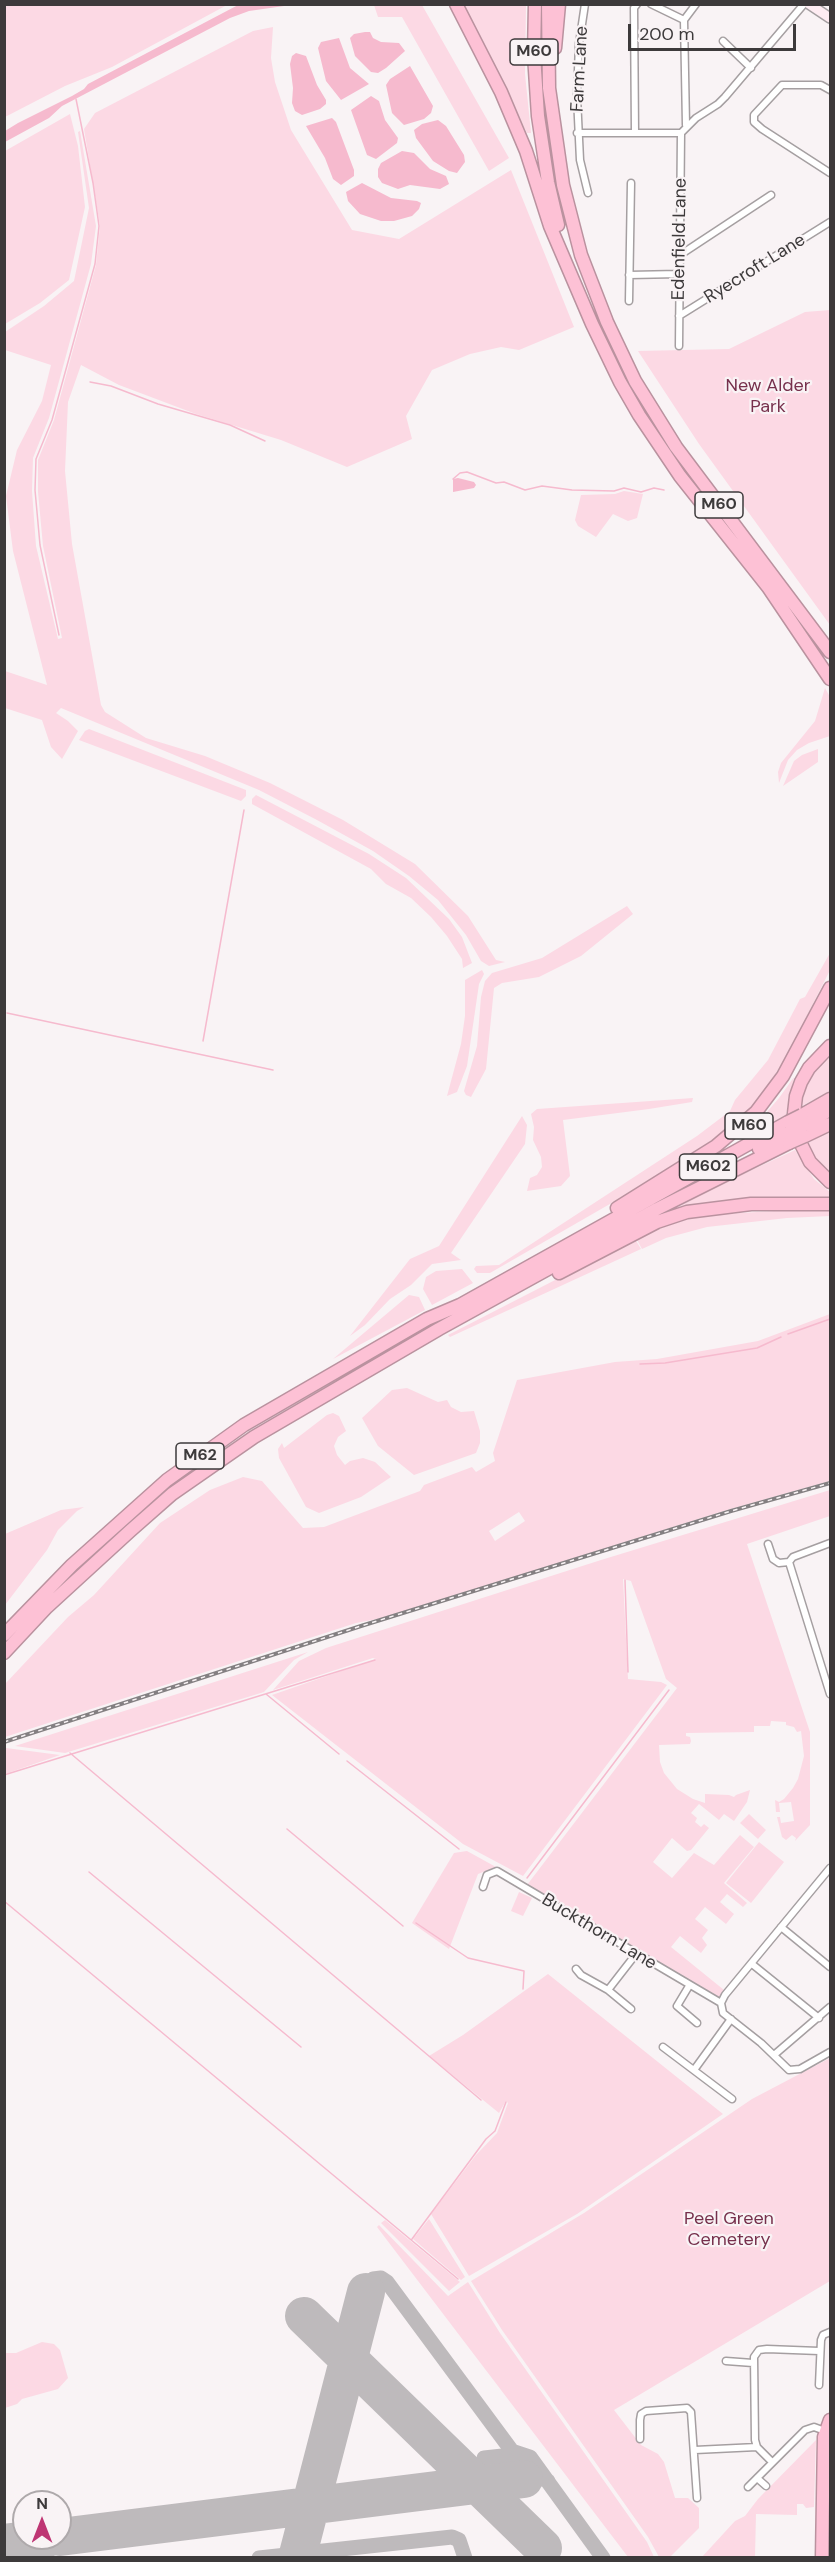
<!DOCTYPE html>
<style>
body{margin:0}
#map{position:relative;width:835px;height:2562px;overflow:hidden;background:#f9f3f5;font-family:"DM Sans",sans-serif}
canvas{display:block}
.frame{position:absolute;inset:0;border:6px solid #3d3a3b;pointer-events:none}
.north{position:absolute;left:12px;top:2490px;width:60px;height:60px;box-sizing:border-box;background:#f9f3f5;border:2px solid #aea9ab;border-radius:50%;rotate:0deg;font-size:16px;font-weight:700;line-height:24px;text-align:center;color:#3d3a3b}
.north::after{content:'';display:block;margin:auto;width:21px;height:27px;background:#be3573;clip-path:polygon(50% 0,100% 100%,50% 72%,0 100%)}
.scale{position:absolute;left:628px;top:24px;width:168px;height:27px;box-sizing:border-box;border:3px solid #3d3a3b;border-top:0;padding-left:8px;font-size:18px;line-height:21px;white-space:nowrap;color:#3d3a3b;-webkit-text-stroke:4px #f9f3f5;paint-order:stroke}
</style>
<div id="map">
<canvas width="835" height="2562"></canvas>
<div class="frame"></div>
<div class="north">N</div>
<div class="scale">200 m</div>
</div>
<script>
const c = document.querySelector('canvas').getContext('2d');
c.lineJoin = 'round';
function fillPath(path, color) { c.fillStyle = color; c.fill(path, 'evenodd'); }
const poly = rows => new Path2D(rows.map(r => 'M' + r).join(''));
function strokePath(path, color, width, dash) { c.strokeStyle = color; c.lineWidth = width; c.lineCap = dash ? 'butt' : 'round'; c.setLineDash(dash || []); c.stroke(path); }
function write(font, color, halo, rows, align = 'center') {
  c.font = font + ' "DM Sans",sans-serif'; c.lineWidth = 4.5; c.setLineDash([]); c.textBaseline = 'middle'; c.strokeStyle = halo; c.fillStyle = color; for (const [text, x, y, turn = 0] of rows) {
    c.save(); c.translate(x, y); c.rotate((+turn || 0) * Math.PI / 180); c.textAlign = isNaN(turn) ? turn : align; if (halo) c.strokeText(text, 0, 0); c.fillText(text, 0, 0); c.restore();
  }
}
fillPath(poly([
 [4,5,5,4,227,5,112,67,65,86,5,117],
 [374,5,422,5,509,158,489,171,402,17,378,17],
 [462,5,526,5,525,74,531,133,527,133,517,114],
 [273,27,271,58,275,82,291,130,352,230,399,239,511,170,574,327,519,350,501,347,470,354,432,370,406,416,412,439,347,467,281,440,196,414,119,385,81,365,68,402,65,471,72,544,101,705,105,712,146,738,205,756,270,783,343,820,415,864,468,916,496,960,505,962,489,966,481,961,466,935,438,900,409,876,373,851,317,820,259,790,61,708,56,713,68,721,78,731,62,759,51,747,42,720,5,708,5,671,47,685,13,551,6,496,17,450,42,401,51,365,5,350,5,332,44,306,74,281,89,208,78,132,80,131,96,226,91,264,49,418,33,458,32,491,36,546,58,639,62,638,43,546,38,492,38,460,54,420,96,265,100,226,84,129,95,113,253,31],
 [70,114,78,146,85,207,69,280,40,303,5,324,5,151],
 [830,310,830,625,699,444,638,351,729,349,805,312],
 [624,491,643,494,637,518,628,521,613,514,596,537,578,526,575,520,581,495,615,494],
 [825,688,830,697,830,736,809,743,797,750,788,760,779,783,778,772,781,763,815,721],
 [89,729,246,790,246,796,241,801,79,740,85,731],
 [818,749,818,762,783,786,794,761,802,755],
 [256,795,369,854,406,878,449,919,462,937,472,963,463,968,462,959,447,936,431,917,411,898,386,884,371,869,252,804,252,799],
 [627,906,633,914,581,956,539,977,502,983,494,988,486,1069,471,1097,466,1095,464,1091,477,1046,481,997,485,981,492,973,542,958],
 [830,953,830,970,788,1054,761,1097,745,1114,721,1135,662,1174,490,1273,477,1273,474,1269,476,1266,499,1265,697,1136,730,1111,735,1100,768,1060,800,999,805,997],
 [482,970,484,974,479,984,467,1066,457,1092,447,1096,461,1044,465,1016,465,980],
 [830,1051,830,1091,798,1108,809,1074],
 [794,1077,786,1115,747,1135,779,1098],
 [693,1098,692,1102,649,1109,563,1120,570,1176,561,1186,527,1191,530,1178,537,1175,542,1167,541,1157,533,1140,534,1127,531,1114,537,1109],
 [522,1116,527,1125,525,1144,451,1253,461,1260,432,1264,411,1285,390,1299,365,1325,350,1336,410,1259,439,1246],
 [830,1131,830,1180,804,1145],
 [795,1150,814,1179,830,1192,830,1200,716,1202,658,1218,715,1187],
 [792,1210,830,1210,830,1216,787,1218,707,1227,666,1238,642,1249,636,1238,682,1220,704,1215],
 [635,1239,641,1249,450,1337,448,1335],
 [462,1269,473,1283,432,1305,423,1289,426,1277,436,1271],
 [409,1295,419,1297,425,1310,333,1359],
 [830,1314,830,1481,727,1510,388,1617,356,1623,5,1737,5,1684,68,1617,94,1595,160,1523,210,1490,243,1477,262,1481,303,1528,324,1527,420,1491,424,1485,472,1467,476,1472,495,1461,493,1453,517,1380,615,1362,657,1359,758,1341],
 [519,1512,525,1521,495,1541,489,1531],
 [407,1388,438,1402,447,1400,451,1407,461,1412,474,1411,480,1431,480,1443,476,1453,414,1475,378,1446,362,1418,392,1390],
 [333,1413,339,1416,346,1431,338,1437,334,1446,337,1455,345,1465,350,1461,363,1458,375,1462,391,1477,361,1497,319,1513,306,1507,279,1458,278,1449,282,1443,284,1448,327,1415],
 [830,1490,830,1516,747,1544,810,1732,810,1825,795,1841,796,1838,792,1835,786,1840,782,1837,777,1817,780,1817,781,1823,794,1821,791,1802,779,1803,780,1812,776,1812,775,1800,779,1802,784,1799,793,1788,798,1779,804,1756,801,1731,797,1732,794,1727,786,1725,786,1722,771,1721,770,1726,754,1726,754,1732,686,1733,686,1736,690,1737,691,1741,690,1744,659,1745,660,1762,664,1773,677,1789,693,1799,705,1803,705,1794,729,1795,734,1797,736,1795,750,1790,747,1802,734,1821,724,1814,719,1820,699,1804,691,1813,697,1818,695,1822,701,1827,704,1824,709,1828,691,1850,687,1851,672,1838,653,1862,672,1878,694,1853,714,1865,740,1835,754,1847,724,1883,747,1903,743,1907,727,1894,720,1902,734,1914,726,1924,705,1907,695,1919,708,1930,702,1938,707,1945,701,1953,680,1936,671,1947,724,1990,719,1997,714,1998,527,1885,677,1688,666,1679,631,1581,623,1579,628,1679,661,1682,667,1685,523,1876,463,1844,272,1695,376,1659,373,1658,273,1690,299,1661,326,1648,601,1560],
 [84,1507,77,1511,58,1530,47,1550,5,1605,5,1534,61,1510],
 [308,1652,294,1660,264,1692,65,1753,15,1746],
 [6,1748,60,1755,5,1774],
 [749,1814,766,1830,758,1839,740,1823],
 [759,1842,784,1862,751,1903,726,1883],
 [467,1851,496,1867,478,1874,449,1949,412,1923,454,1853],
 [519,1892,532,1898,523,1916,511,1911],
 [548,1974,723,2114,577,2214,469,2276,431,2214,476,2155,497,2133,508,2103,506,2101,499,2113,429,2056,463,2035],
 [830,2058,830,2281,614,2410,641,2445,658,2454,664,2462,675,2498,688,2498,699,2508,699,2528,670,2557,659,2557,648,2537,502,2330,471,2281,584,2213,752,2099],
 [429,2219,465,2277,461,2280,413,2239],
 [385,2220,460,2282,449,2291,381,2223],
 [379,2225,448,2296,468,2282,500,2333,647,2542,654,2557,628,2557,377,2227],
 [42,2342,54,2344,60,2350,68,2378,58,2389,22,2399,17,2404,5,2408,5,2353,16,2353],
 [816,2440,814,2507,806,2508,803,2504,797,2504,797,2515,756,2514,755,2557,701,2558,735,2521,745,2516,758,2499]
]), '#fcd9e4');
fillPath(poly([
 [240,4,291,5,249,11,230,18,62,106,49,118,5,142,5,131,18,123,72,96,84,89,88,84],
 [365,32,370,32,373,38,381,42,399,43,405,51,386,68,378,73,371,72,355,56,350,38,354,34],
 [339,38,350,68,369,84,341,100,326,81,318,48,321,42],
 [296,53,306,56,317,85,326,100,326,104,320,109,302,115,295,111,292,103,293,88,290,64,292,56],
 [410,66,433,106,431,113,424,119,404,125,392,113,386,85,390,79],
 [371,96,379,101,385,120,398,138,397,143,376,159,367,155,351,110],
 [332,118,336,122,354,170,354,176,341,185,333,179,325,158,306,126],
 [438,120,446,126,464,155,465,162,457,173,449,171,433,161,416,138,414,130,422,124],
 [402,151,414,153,430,169,446,176,449,184,440,189,410,185,398,189,382,183,378,177,378,169,381,163],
 [362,183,391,198,417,201,421,203,419,209,412,216,394,221,381,221,360,214,348,201,346,192],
 [458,478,474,482,476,485,474,488,453,492,453,479]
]), '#f6bace');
strokePath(poly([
 [90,382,111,386,158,404,230,425,265,441],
 [453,479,460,473,467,472,496,483,504,482,525,490,542,486,572,490,614,491,624,488,641,492,654,488,664,490],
 [59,635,40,545,35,490,36,459,52,420,95,264,99,226,93,183,76,99],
 [7,1013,273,1070],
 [203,1041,244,810],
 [788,1334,830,1319],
 [640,1364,665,1363,757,1348,781,1337],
 [625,1580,628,1672],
 [266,1694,339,1754],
 [70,1753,481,2100],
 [347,1761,459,1849],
 [4,1775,375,1660],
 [287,1829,403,1926],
 [89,1872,301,2047],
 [527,1878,669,1690],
 [4,1901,458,2279],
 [416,1923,468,1958,524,1971,523,1989],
 [412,2239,486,2139,495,2131,506,2102]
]), '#f6bace', 1.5);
strokePath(poly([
 [366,2292,368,2284,373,2279,381,2278,387,2282,512,2451,530,2457,603,2558],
 [484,2458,521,2454],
 [524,2479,540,2478,548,2481],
 [259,2558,452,2537,459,2540,465,2558]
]), '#bebabc', 15);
strokePath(poly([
 [304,2316,543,2548],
 [60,2537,524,2479],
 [4,2543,48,2538],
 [297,2558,366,2292]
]), '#bebabc', 38);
const street = poly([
 [585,4,579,44,577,97,580,160,588,193],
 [651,4,684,20,686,125],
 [684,20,696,4],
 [723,41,751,68],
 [830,90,821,85,782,85,754,115,754,122,762,129,830,173],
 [577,133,681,133],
 [635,133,634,8,637,4],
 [681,133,696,118,718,104,725,97,804,4],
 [680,255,771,195],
 [629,275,679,274],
 [629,301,631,183],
 [679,316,830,222],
 [679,346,681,133],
 [768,1544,773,1559,779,1563,789,1562,830,1694],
 [789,1562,793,1557,830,1543],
 [483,1887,487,1875,497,1871,721,2003],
 [781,1927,830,1967],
 [752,1964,819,2018],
 [576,1969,581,1975,608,1990,631,2009],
 [689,1986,677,2006,697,2023],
 [608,1990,636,1954],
 [721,2003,725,1995,830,1868],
 [721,2003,723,2013,761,2043,789,2070,800,2069,830,2052],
 [663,2047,732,2099],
 [774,2055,830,2007],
 [694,2070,731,2019],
 [726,2361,753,2363],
 [819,2385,821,2340,823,2335,830,2332],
 [640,2439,640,2420,641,2414,646,2411,687,2408,691,2412,697,2498],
 [695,2450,757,2447],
 [772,2462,757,2447,755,2440,754,2357,759,2350,767,2349,819,2351],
 [757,2478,766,2486],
 [748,2487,805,2430,814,2427,825,2431]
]);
const secondary = poly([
 [809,4,830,18]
]);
const highway = poly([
 [456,4,501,92,526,151,550,226,592,324,620,382,639,415,680,476,768,587,830,679],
 [535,4,534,55,538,116,548,182,558,225],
 [548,4,549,88,563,185,581,255,607,322,635,381,676,447,830,652],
 [555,48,559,4],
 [830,1046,809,1068,801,1082,796,1096,793,1122,797,1136,810,1162,830,1182],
 [802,1115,830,1099],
 [803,1125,830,1110],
 [805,1136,830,1124],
 [759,1149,789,1133],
 [617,1208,716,1146,756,1112,783,1076,830,988],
 [559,1273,657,1222,687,1212,751,1204,830,1204],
 [4,1635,72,1565,167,1480,244,1425,427,1319,460,1305,788,1122],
 [4,1653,47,1607,130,1531,172,1494,254,1437,439,1329,657,1209,789,1143],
 [822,2558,824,2437,830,2420]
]);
strokePath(street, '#a59fa1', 9);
strokePath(secondary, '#a59fa1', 12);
strokePath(highway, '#ba929f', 15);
strokePath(street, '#fff', 6);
strokePath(secondary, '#feecf2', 9);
strokePath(highway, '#fdc1d5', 12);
const rail = poly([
 [4,1742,361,1626,731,1511,830,1483]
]);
strokePath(rail, '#848082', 4);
strokePath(rail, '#f9f3f5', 1.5, [4.5]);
const highwayBridge = poly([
 [788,1122,802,1115],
 [789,1133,803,1125],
 [789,1143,805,1136]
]);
strokePath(highwayBridge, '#ba929f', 15, []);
strokePath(highwayBridge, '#fdc1d5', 12);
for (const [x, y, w] of [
 [534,52,48],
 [719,505,48],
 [749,1126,48],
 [708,1167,57],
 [200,1456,48]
]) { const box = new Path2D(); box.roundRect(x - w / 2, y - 13, w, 26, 4.5); c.fillStyle = '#f9f3f5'; c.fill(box); strokePath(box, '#3d3a3b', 1.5); }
write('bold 16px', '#3d3a3b', null, [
 ["M60",534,52],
 ["M60",719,505],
 ["M60",749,1126],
 ["M602",708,1167],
 ["M62",200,1456]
]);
write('18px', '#3d3a3b', '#f9f3f5', [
 ["Farm Lane",580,69,-87],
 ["Edenfield Lane",680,239,-89],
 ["Ryecroft Lane",755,269,-32],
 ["Buckthorn Lane",599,1932,31]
]);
write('18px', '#76304c', '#f9f3f5', [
 ["New Alder",768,386],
 ["Park",768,407],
 ["Peel Green",729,2219],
 ["Cemetery",729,2240]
]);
</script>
